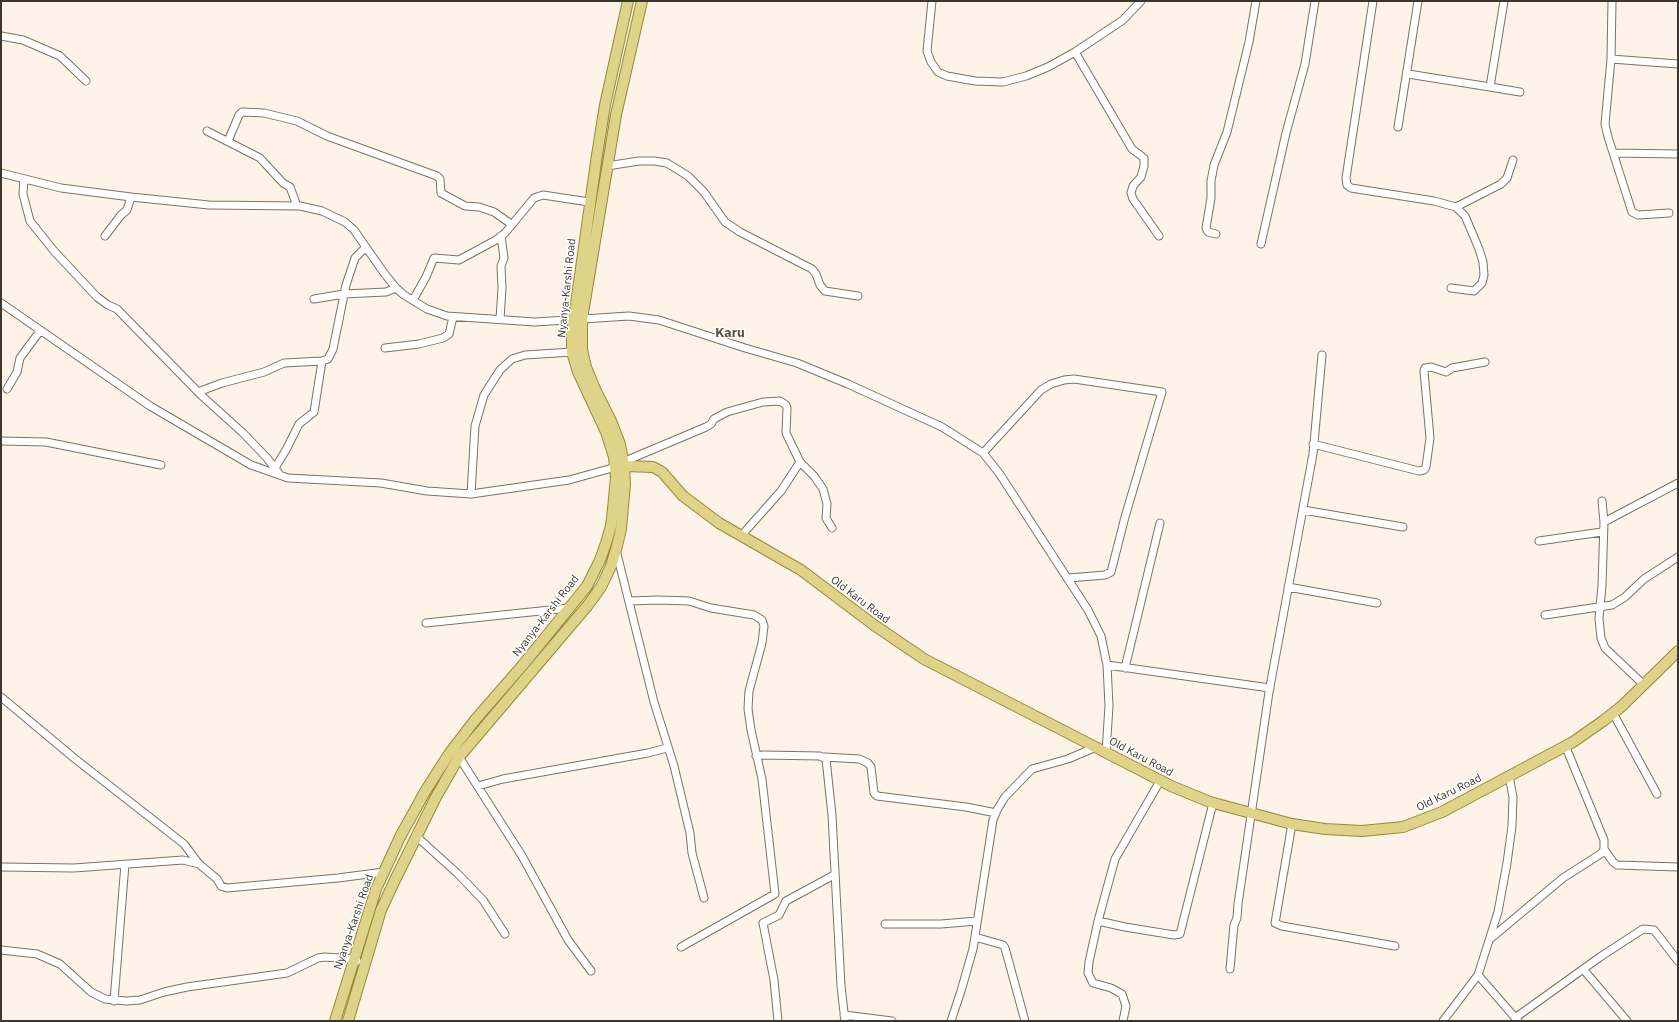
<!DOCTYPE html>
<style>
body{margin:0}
#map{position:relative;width:1679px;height:1022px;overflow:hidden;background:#fdf3e8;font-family:"IBM Plex Sans",sans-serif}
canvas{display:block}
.frame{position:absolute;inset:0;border:2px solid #3d362f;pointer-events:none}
</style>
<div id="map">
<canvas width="1679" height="1022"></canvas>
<div class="frame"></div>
</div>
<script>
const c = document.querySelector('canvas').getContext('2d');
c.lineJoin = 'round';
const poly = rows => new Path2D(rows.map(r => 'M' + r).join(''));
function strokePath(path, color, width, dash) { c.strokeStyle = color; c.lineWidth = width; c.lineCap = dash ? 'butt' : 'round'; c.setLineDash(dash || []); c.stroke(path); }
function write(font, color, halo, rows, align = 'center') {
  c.font = font + ' "IBM Plex Sans",sans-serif'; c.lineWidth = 3; c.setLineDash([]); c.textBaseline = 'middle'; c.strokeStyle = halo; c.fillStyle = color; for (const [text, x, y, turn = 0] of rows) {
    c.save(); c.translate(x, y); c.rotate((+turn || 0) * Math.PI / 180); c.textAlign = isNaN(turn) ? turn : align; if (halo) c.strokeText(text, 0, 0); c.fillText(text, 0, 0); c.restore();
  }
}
const street = poly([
 [932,1,927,51,931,62,938,72,947,76,975,81,1003,82,1026,76,1048,67,1075,52,1123,20,1141,1],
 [1373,1,1346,178,1347,185,1351,188,1434,201,1456,207,1465,216,1479,249,1483,262,1484,275,1482,283,1474,291,1451,288],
 [1612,1,1611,59,1605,124,1608,137,1632,212,1638,215,1669,213],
 [1,36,23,40,60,56,86,81],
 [1075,52,1132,149,1144,158,1144,166,1141,177,1133,186,1131,193,1133,199,1159,236],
 [1611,59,1678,64],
 [1408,74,1490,87,1504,1],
 [1490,87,1520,92],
 [1398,127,1418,1],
 [207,131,260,158,283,183,290,187,297,206],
 [228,141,239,115,242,112,264,113,297,121,327,136,437,176,440,179,441,193,465,206,479,207,494,212,511,224],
 [1614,153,1678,154],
 [607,166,639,161,654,161,667,163,688,176,704,192,725,222,740,232,812,269,816,274,820,285,825,291,858,296],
 [1,173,61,188,131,197,209,205,300,206,322,211,345,222,354,230,384,273,396,288,404,295,427,309,447,316,535,322,629,316,659,320,745,348,797,363,848,384,942,427,983,453,999,473,1088,610,1101,636,1107,665,1109,706,1106,752],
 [24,179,23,194,30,221,54,251,97,297,108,305,117,309,202,396,243,433,267,458,280,475],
 [1456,207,1501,184,1507,178,1513,160],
 [1216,234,1208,232,1206,228,1211,198,1211,181,1214,165,1227,132,1249,42,1256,1],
 [105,236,121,215,127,210,131,197],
 [1261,244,1286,133,1305,64,1315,1],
 [314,299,344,294,386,292,396,288],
 [413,300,426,277,434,258,459,260,496,240,505,233,534,198,543,195,589,202],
 [1,303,150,406,251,465,288,478,381,483,427,491,471,494,569,480,616,467],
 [500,319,502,288,501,266,504,258,501,236],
 [385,348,419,344,443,338,449,334,453,317],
 [7,389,17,372,20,358,40,331],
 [198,392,222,383,264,372,284,363,322,361,328,359,333,349,346,285,355,258,366,247],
 [1,441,46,442,161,465],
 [1313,444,1419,471,1424,470,1426,467,1430,438,1424,371,1425,368,1431,367,1446,372,1452,368,1485,362],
 [983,453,1041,390,1051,384,1064,380,1074,379,1162,392,1125,517,1111,572,1105,575,1069,578],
 [623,462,706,427,711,424,714,419,727,412,763,402,780,401,786,405,787,408,786,433,800,462,814,476,823,489,827,504,826,518,832,528],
 [275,468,286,450,299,424,314,412,322,361],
 [471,494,475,426,484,395,500,370,512,359,525,355,572,352],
 [1602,501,1604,522,1602,585,1599,619,1601,638,1605,648,1643,684],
 [1303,510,1403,527],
 [1604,522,1678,483],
 [741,536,781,491,800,462],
 [1539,541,1602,532],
 [616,550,654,702,674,766,690,833,692,853,704,898],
 [1288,587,1377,603],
 [629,601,658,600,689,601,711,608,754,615,762,620,764,626,762,643,749,691,748,709,751,730,762,779,775,894,681,947],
 [1545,615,1612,605,1625,597,1644,579,1678,557],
 [426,623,569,608],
 [1107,665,1270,688],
 [1125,668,1160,523],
 [1,697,74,758,184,844,199,864],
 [1613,713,1657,794],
 [756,756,763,755,820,756,826,759,832,815,841,986,845,1021],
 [459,757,522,856,568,940,591,971],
 [825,757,859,759,868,763,871,767,874,793,877,796,966,807,996,813],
 [1509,776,1513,797,1512,826,1507,863,1498,912,1478,975,1518,1021],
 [478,786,503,779,648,753,667,748],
 [1292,824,1275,923,1282,926,1395,946],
 [416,836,457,873,483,900,505,934],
 [1604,849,1613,862,1617,865,1678,867],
 [1,867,74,868,183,860,199,864,217,879,221,886,227,888,338,878,384,872],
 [1098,921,1125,927,1174,935,1180,934,1213,803],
 [885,924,941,924,977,921],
 [975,937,1003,945,1005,948,1025,1021],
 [1490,939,1563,878,1602,853,1604,849,1604,840,1565,745],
 [1,950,37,954,60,964,91,992,105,999,126,1001,140,1000,164,992,187,987,287,973,318,958,325,957,353,959,357,961],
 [1230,969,1234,925,1237,918,1238,904,1269,692,1313,454,1322,355],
 [1583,969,1627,1021],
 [114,1001,125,864],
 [844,1015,892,1021],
 [1515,1018,1600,957,1643,929,1654,930,1678,961],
 [778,1021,774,980,763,923,779,915,786,901,834,875],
 [951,1021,961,991,973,949,993,820,997,810,1005,797,1032,769,1068,759,1096,747],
 [1123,1021,1126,1006,1122,994,1111,988,1093,983,1088,973,1089,962,1098,921,1115,859,1160,781],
 [1443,1021,1478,975]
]);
const primary = poly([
 [616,467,624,466,653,467,662,472,683,496,719,523,801,570,874,625,924,659,1171,786,1210,802,1292,824,1325,829,1362,831,1403,827,1442,812,1573,742,1603,721,1622,706,1678,651],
 [335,1021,376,889,401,835,426,790,449,754,475,720,522,666,587,586,600,560,606,543,611,526,613,509,616,477,614,457,606,432,578,372,572,352,572,332,597,155,605,105,628,1],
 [348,1021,381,910,395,880,436,797,459,757,588,605,601,587,611,566,617,546,621,529,625,484,624,466,620,444,611,421,595,389,586,367,582,350,582,319,616,115,642,1]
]);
strokePath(street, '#807161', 9);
strokePath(primary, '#998936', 12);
strokePath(street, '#fff', 7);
strokePath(primary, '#dfd389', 10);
write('11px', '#3d362f', '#fff', [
 ["Nyanya-Karshi Road",567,288,-84],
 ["Old Karu Road",860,600,37],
 ["Nyanya-Karshi Road",546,616,-52],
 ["Old Karu Road",1141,757,28],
 ["Old Karu Road",1449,793,-26],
 ["Nyanya-Karshi Road",354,922,-71]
]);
write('bold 13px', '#5a4d3e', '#fff', [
 ["Karu",730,333]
]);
</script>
